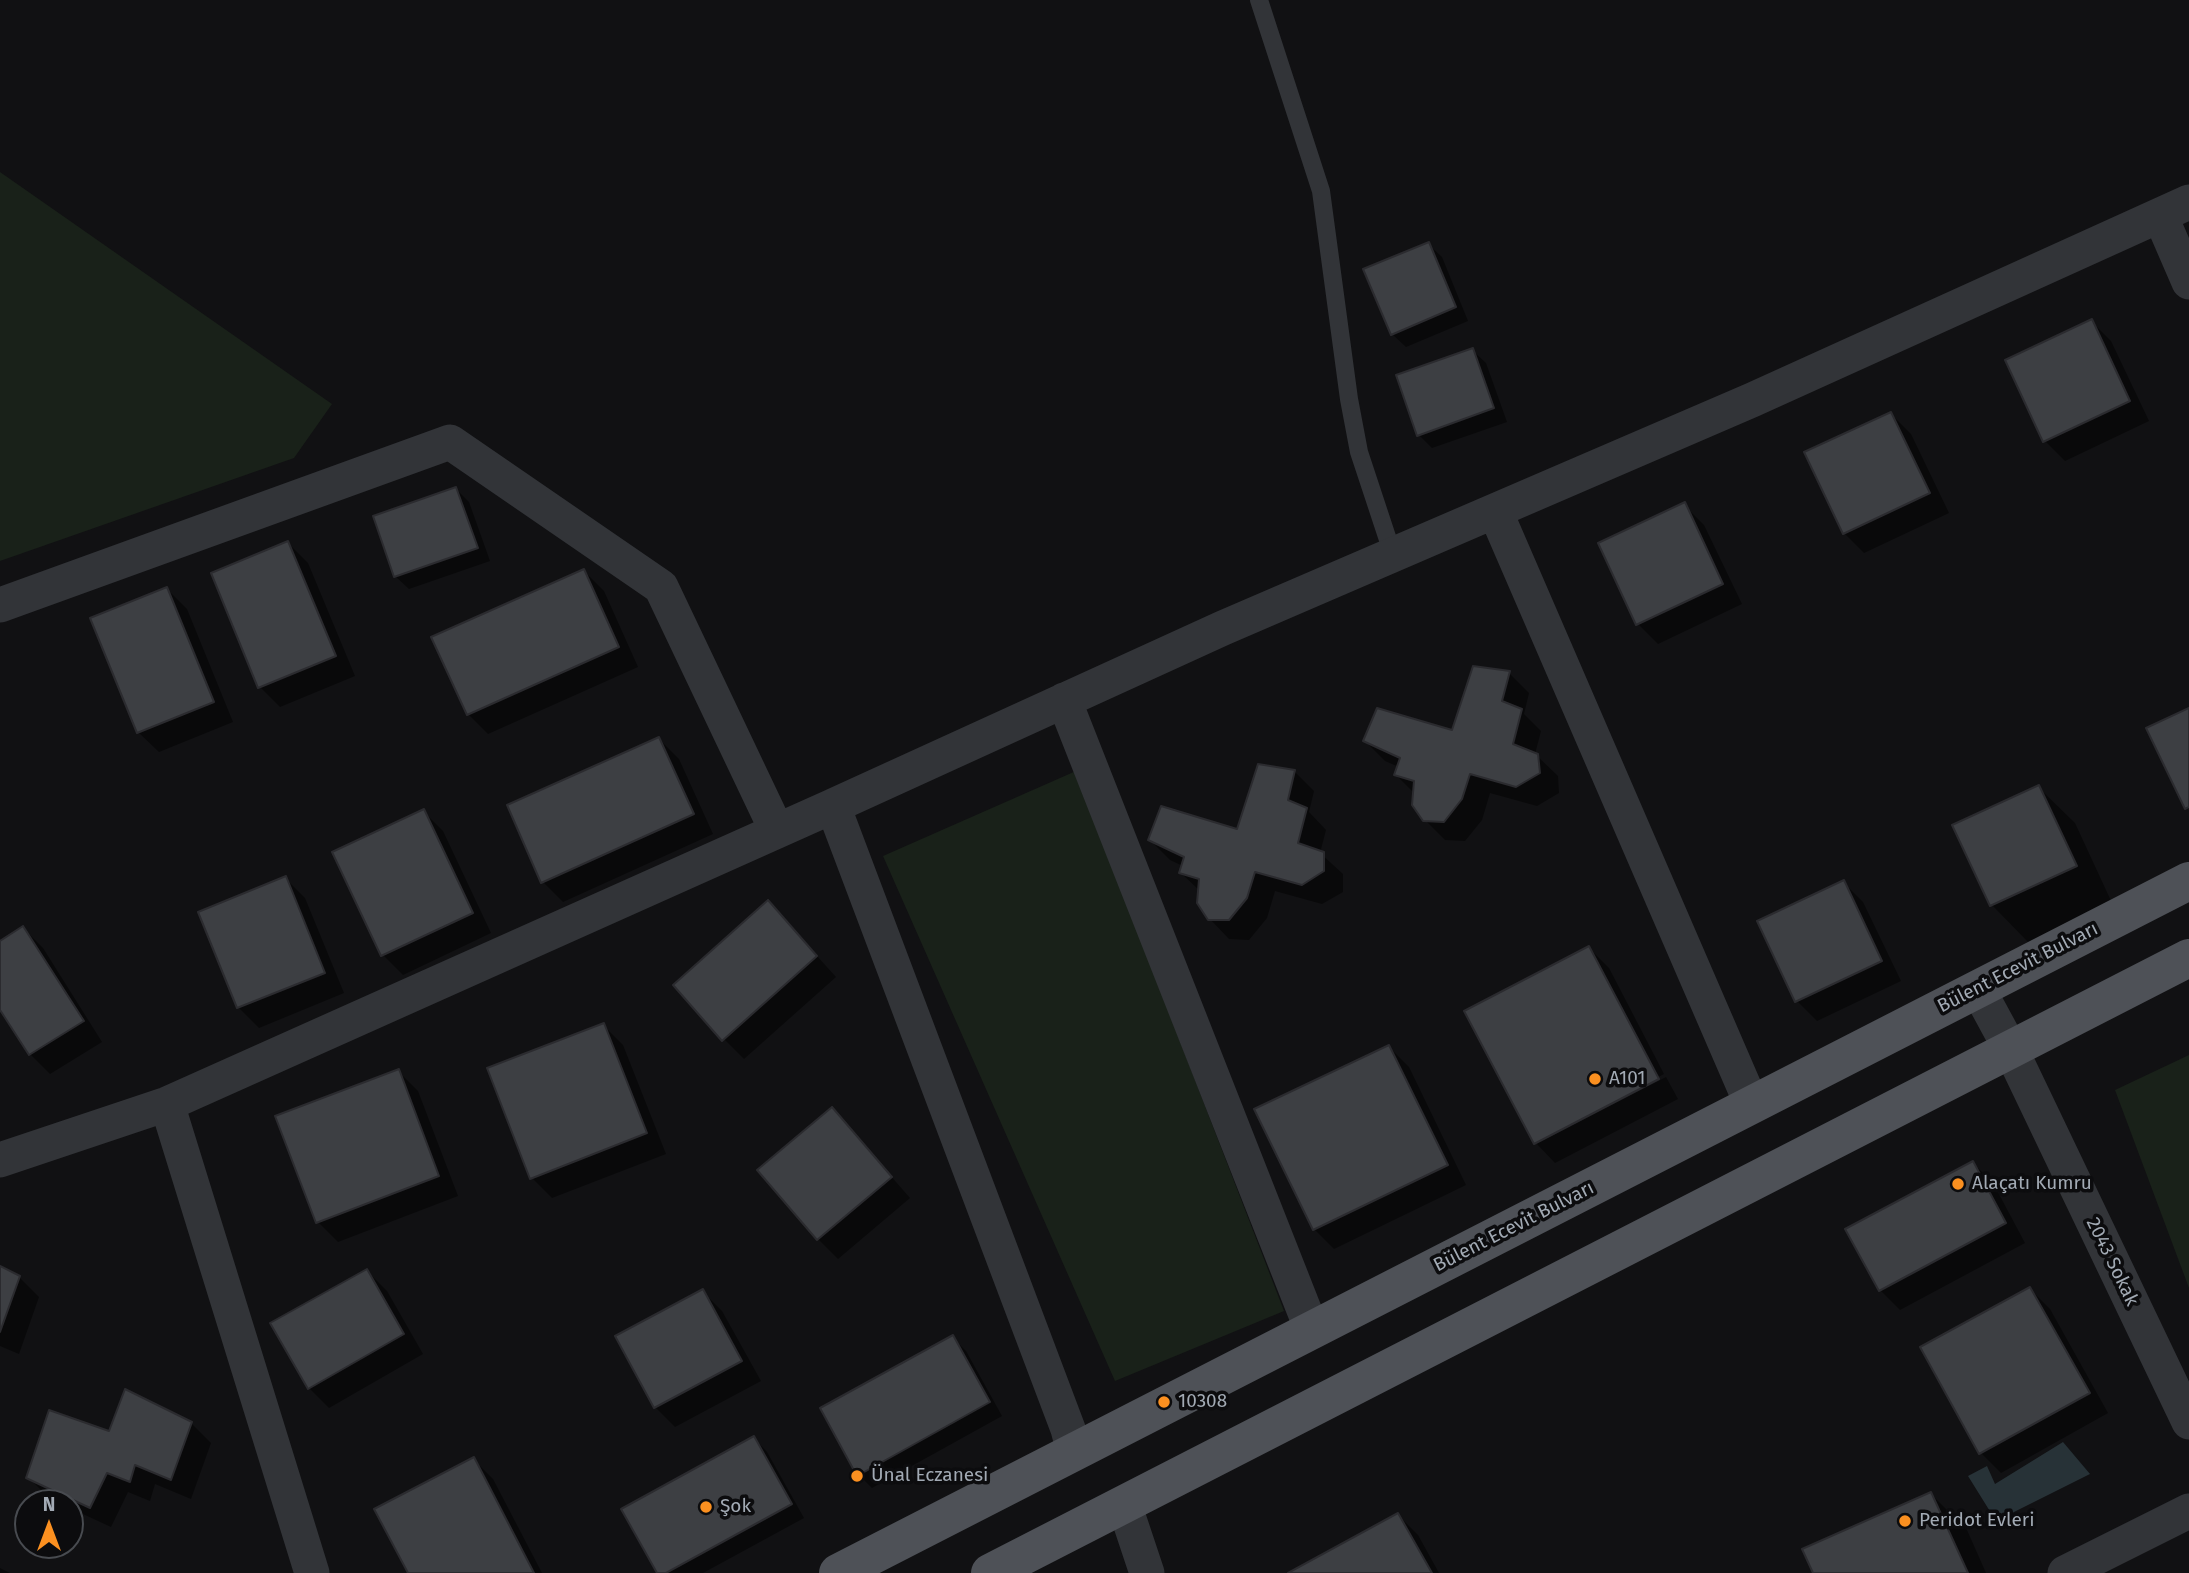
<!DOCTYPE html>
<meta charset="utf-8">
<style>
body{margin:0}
#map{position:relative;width:2189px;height:1573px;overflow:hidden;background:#111113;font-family:"Fira Sans",sans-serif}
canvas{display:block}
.north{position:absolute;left:14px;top:1489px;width:70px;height:70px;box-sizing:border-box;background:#0c0c0e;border:2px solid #484b50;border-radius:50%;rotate:0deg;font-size:19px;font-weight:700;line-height:28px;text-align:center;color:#a2aab4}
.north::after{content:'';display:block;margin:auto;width:24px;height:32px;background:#fb9020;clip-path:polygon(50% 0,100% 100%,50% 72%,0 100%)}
</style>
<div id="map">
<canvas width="2189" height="1573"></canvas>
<div class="north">N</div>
</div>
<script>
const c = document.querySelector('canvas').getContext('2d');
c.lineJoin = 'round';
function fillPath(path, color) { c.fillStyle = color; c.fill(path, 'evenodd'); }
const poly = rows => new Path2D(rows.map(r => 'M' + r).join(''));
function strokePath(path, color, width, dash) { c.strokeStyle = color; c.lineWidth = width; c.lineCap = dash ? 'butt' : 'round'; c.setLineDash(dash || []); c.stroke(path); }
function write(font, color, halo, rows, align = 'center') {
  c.font = font + ' "Fira Sans",sans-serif'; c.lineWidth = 7; c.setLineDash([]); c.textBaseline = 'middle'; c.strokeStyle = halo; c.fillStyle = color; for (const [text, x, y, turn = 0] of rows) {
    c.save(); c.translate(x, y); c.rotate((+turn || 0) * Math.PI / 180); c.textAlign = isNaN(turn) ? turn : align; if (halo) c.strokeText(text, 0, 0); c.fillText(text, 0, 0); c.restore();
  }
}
fillPath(poly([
 [0,172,332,404,294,458,0,561],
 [1076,771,1284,1311,1115,1381,883,856],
 [2189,1055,2189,1288,2115,1090]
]), '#192119');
fillPath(poly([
 [2063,1442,2090,1474,1996,1521,1968,1476,1987,1466,1995,1484]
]), '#273237');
fillPath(poly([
 [1428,244,1442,257,1468,321,1406,347,1392,334],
 [2091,321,2111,341,2149,421,2065,461,2045,441],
 [1472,350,1486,363,1507,422,1432,448,1419,435],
 [1891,414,1911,434,1949,513,1864,553,1844,533],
 [456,489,469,502,490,561,409,589,395,576],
 [1684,505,1704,525,1742,604,1658,644,1638,624],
 [288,543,308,563,355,676,280,707,260,687,213,574],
 [584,571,604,591,638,667,488,734,468,714],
 [167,589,187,609,233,722,159,752,138,732],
 [1509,673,1529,693,1524,714,1541,731,1535,754,1558,776,1559,793,1537,806,1490,793,1482,820,1465,841,1445,840,1424,819,1414,793,1396,775,1399,767,1385,761,1365,741,1453,733],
 [659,739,679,759,713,834,563,902,543,882],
 [1294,771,1314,791,1309,812,1326,830,1320,853,1343,874,1343,892,1322,904,1275,891,1267,918,1249,940,1229,939,1209,918,1200,891,1181,873,1183,866,1170,860,1150,840,1238,832],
 [2038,787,2075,823,2112,903,2028,942,1992,905],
 [423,811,443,831,491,933,403,975,383,955,335,853],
 [285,878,305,898,344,993,259,1028,239,1008,200,913],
 [1843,882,1863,902,1901,981,1817,1021,1797,1001,1759,922],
 [787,923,836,977,744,1059,724,1039],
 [23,928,43,948,102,1042,50,1074,30,1054,0,1007,0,943],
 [1589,948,1609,968,1664,1074,1540,1138,1540,1142,1666,1077,1678,1099,1555,1163,1535,1142],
 [603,1025,623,1045,666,1154,552,1198,532,1178],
 [1389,1047,1409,1067,1466,1185,1334,1249,1314,1229],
 [398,1071,418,1091,458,1196,338,1242,318,1222],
 [832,1109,910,1198,838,1259,818,1239],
 [1973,1163,1993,1183,2025,1243,1900,1310,1880,1290],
 [0,1268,19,1277,39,1297,19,1354,0,1346],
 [367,1271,387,1291,423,1354,329,1408,309,1388],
 [2030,1289,2050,1309,2108,1413,2001,1473,1981,1453],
 [702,1291,722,1311,761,1381,675,1427,655,1407],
 [953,1338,966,1351,1002,1416,872,1488,859,1475],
 [191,1423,211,1443,191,1499,155,1484,150,1501,128,1492,111,1527,70,1508,70,1503,60,1503,48,1497,28,1477],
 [754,1438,767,1452,804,1518,703,1573,659,1573],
 [473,1459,493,1479,542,1573,410,1573],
 [1931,1494,1967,1530,1986,1573,1815,1573],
 [1398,1515,1418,1535,1439,1573,1292,1573],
 [0,1568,10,1573,0,1573]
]), '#0007');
const building = poly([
 [1429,242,1456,307,1391,335,1363,269,1429,242],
 [2092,319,2130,401,2043,442,2005,360,2092,319],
 [1473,348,1494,408,1417,436,1396,375,1473,348],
 [1891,412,1930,493,1843,534,1804,452,1891,412],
 [456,487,478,548,394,577,373,516,456,487],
 [1685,502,1723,584,1636,625,1598,543,1685,502],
 [288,541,336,656,258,688,211,573,288,541],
 [584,569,619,647,467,715,431,637,584,569],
 [167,587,214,702,137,733,90,618,167,587],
 [1473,666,1510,671,1502,701,1522,709,1513,744,1538,754,1540,773,1516,787,1470,774,1462,799,1444,822,1423,821,1412,805,1414,781,1394,775,1400,758,1363,741,1377,708,1452,730,1473,666],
 [2189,708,2189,807,2185,809,2146,728,2189,708],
 [659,737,694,814,541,883,507,805,659,737],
 [1258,764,1295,770,1288,800,1307,808,1298,843,1324,852,1324,871,1302,885,1255,872,1247,898,1229,920,1208,920,1197,903,1199,879,1179,873,1184,857,1148,840,1161,806,1237,829,1258,764],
 [2039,785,2077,866,1990,906,1952,825,2039,785],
 [424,809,473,913,381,956,332,852,424,809],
 [286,876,325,973,237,1008,198,912,286,876],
 [1844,880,1882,961,1795,1002,1757,921,1844,880],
 [768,900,817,956,722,1041,673,985,768,900],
 [23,926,84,1021,29,1055,0,1010,0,941,23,926],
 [1589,946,1659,1079,1534,1144,1464,1011,1589,946],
 [604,1023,647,1133,530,1179,487,1068,604,1023],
 [1389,1045,1448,1165,1313,1230,1254,1109,1389,1045],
 [399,1069,439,1176,316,1223,275,1116,399,1069],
 [832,1107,892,1177,817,1240,757,1170,832,1107],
 [1973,1161,2006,1223,1879,1291,1845,1229,1973,1161],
 [0,1266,20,1276,0,1332,0,1266],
 [367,1269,404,1334,308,1389,270,1323,367,1269],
 [2030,1287,2090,1393,1979,1454,1920,1347,2030,1287],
 [703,1289,742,1361,654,1408,615,1336,703,1289],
 [953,1335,990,1402,857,1476,820,1408,953,1335],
 [125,1389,192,1422,171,1480,135,1465,130,1482,107,1473,90,1508,26,1478,49,1410,109,1431,125,1389],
 [754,1436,792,1504,666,1573,657,1573,621,1509,754,1436],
 [474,1457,534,1573,408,1573,374,1509,474,1457],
 [1931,1492,1968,1573,1813,1573,1802,1549,1931,1492],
 [1398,1513,1432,1573,1288,1573,1398,1513]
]);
fillPath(building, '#3d3f43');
strokePath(building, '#2b2b2f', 2);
strokePath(poly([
 [1259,0,1321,191,1349,399,1359,452,1393,555]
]), '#323438', 18);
strokePath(poly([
 [2160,215,2189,282],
 [1495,511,1752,1105],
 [0,605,450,442,661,587,777,831],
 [1064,700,1312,1330],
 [833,806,1223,628,1752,400,2189,202],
 [1978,989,2011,1050,2189,1422],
 [167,1104,312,1573],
 [0,1160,167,1104,833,806,1068,1429,1074,1452],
 [1124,1504,1147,1573],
 [2065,1573,2189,1511]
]), '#323438', 35);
strokePath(poly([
 [838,1573,2189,881],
 [990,1573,2189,958]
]), '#4e5157', 38);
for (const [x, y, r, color] of [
 [1595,1079,7,"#fb9020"],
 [1958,1184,7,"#fb9020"],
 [1164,1402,7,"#fb9020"],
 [857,1476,7,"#fb9020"],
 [706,1507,7,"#fb9020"],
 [1905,1521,7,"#fb9020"]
]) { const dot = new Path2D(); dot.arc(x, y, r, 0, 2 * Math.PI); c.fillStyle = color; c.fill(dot); strokePath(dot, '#0c0c0e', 2.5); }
write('19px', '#a2aab4', '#0c0c0e', [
 ["Bülent Ecevit Bulvarı",2018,968,-27],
 ["Bülent Ecevit Bulvarı",1514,1227,-27],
 ["2043 Sokak",2112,1262,64]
]);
write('19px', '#a2aab4', '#0c0c0e', [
 ["A101",1609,1079],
 ["Alaçatı Kumru",1972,1184],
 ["10308",1178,1402],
 ["Ünal Eczanesi",871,1476],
 ["Şok",720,1507],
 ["Peridot Evleri",1919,1521]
], 'left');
</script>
